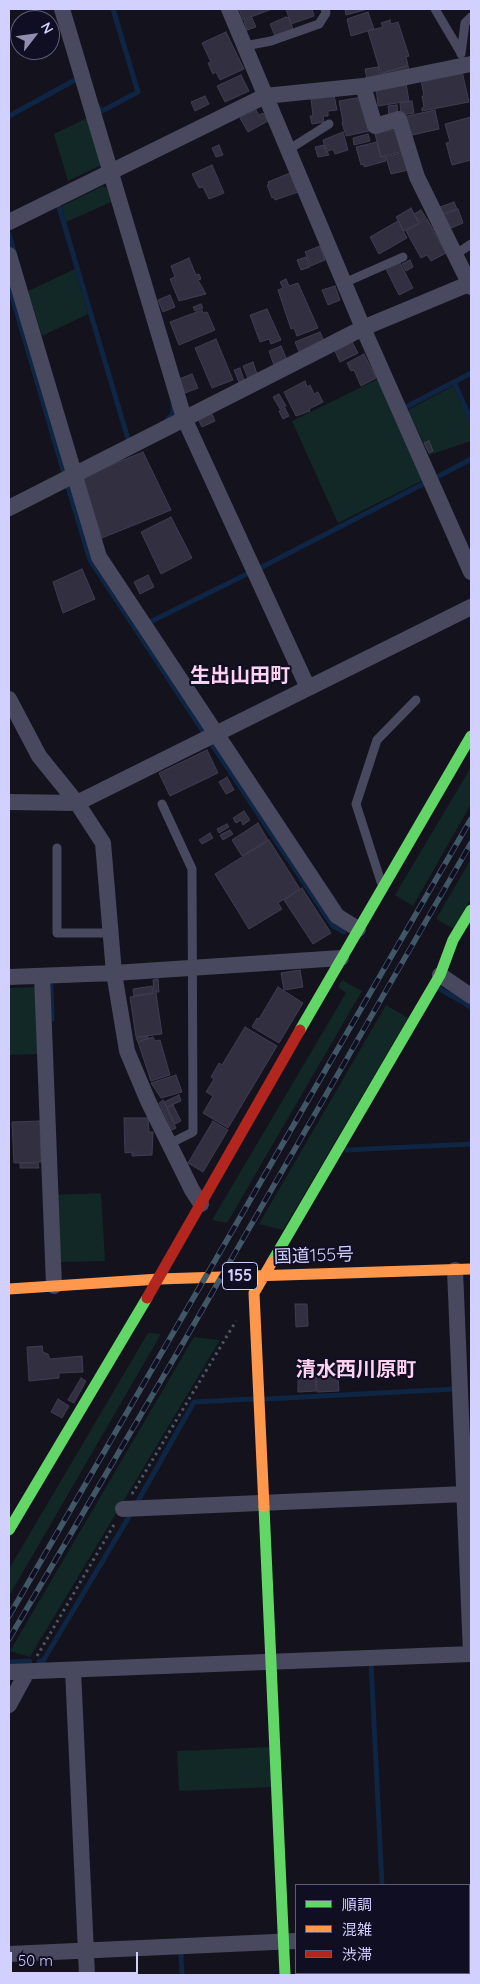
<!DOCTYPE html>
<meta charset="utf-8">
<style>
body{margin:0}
#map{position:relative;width:480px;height:1984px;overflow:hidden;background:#14121d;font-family:Quicksand,"Noto Sans JP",sans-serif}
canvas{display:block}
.frame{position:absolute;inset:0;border:10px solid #d1d0fe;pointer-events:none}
.legend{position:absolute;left:295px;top:1884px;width:175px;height:90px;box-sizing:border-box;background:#100e22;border:1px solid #5d5c7a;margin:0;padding:6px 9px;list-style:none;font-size:15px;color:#d1d0fe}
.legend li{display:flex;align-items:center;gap:10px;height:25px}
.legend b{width:25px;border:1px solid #5d5c7a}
.north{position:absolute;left:10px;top:10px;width:50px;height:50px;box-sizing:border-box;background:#100e22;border:1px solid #5d5c7a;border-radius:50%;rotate:60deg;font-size:14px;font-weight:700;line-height:20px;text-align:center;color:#d1d0fe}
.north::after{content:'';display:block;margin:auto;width:18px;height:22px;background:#8f8eaf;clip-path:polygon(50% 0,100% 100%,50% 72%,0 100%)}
.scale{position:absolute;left:10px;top:1952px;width:128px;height:22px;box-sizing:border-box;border:2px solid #d1d0fe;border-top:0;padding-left:6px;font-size:15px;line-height:18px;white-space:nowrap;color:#d1d0fe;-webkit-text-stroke:4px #100e22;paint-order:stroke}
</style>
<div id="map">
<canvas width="480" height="1984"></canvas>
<div class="frame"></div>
<ul class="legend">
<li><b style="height:6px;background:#63d668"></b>順調</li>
<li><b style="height:6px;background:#ff974d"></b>混雑</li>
<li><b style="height:6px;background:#b3261e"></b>渋滞</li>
</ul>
<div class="north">N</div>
<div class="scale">50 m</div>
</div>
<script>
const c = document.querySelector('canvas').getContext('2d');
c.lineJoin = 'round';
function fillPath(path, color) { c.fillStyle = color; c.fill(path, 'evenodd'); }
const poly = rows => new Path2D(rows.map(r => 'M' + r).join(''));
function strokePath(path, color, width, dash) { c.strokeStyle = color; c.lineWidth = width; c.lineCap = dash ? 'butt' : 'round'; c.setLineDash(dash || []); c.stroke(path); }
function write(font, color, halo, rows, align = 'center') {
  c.font = font + ' Quicksand,"Noto Sans JP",sans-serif'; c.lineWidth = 4; c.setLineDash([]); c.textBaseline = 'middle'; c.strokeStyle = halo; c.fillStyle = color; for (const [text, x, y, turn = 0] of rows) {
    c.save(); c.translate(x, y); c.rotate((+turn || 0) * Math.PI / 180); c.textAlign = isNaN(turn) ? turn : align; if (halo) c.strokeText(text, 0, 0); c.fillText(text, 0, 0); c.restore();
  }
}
fillPath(poly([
 [89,117,103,161,99,166,68,181,54,134],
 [103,186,107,188,111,202,66,222,62,206],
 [75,269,88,314,42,336,28,291],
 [378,379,423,480,338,523,292,421],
 [453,386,471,424,471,441,429,455,408,410],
 [471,767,471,804,413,906,395,895],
 [471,859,471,899,454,929,436,919],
 [342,980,362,991,227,1223,212,1220,346,993,338,987],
 [37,987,40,1054,9,1055,9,988],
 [386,1005,408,1018,283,1230,259,1224],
 [101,1193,105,1261,57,1262,55,1195],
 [148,1333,161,1334,9,1596,9,1569],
 [194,1337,220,1340,30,1657,10,1651],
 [270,1747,272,1787,179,1791,177,1751]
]), '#112827');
strokePath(poly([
 [99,107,100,112,138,92,113,9],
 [9,116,75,80],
 [59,207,128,439],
 [9,234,15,255],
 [9,286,63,470],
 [471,373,454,382,471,420],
 [406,407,454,382],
 [167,420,173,414,173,404],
 [439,476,471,459],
 [68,487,90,560,203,731],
 [262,567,423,484],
 [148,623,249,573],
 [213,746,333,926,344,932],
 [51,985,52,1019],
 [440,989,471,1007],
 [347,1150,471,1144],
 [266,1399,455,1389],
 [138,1501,194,1402,252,1399],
 [39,1661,43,1661,130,1515],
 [9,1662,30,1661],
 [371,1662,382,1885],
 [181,1953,182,1975],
 [386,1973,386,1975]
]), '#0e2543', 5);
const building = poly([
 [239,9,272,9,243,20,239,9],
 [286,9,312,9,314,16,291,24,286,9],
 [345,9,368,9,346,15,345,9],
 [368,12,374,29,351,36,347,19,368,12],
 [286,17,289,18,293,29,275,36,270,24,286,17],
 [252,18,256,27,247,30,244,21,252,18],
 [390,20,391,24,398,22,409,56,406,57,408,65,381,74,368,31,383,27,381,23,390,20],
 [226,32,244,69,220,80,216,72,213,74,208,63,211,62,202,43,226,32],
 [408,66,409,70,383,78,382,73,408,66],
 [378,67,380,77,367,79,365,69,378,67],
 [462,71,469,102,422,111,422,108,424,107,422,96,424,96,421,80,462,71],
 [241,75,249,91,225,102,217,86,241,75],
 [406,83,409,101,378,106,376,87,406,83],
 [334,95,337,110,328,111,328,116,323,116,324,122,312,124,310,116,313,116,311,99,334,95],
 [205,96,209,104,195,111,191,102,205,96],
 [362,97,369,131,346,136,342,123,343,122,339,101,362,97],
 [412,101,414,113,401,115,400,103,412,101],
 [397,105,398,114,389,116,388,106,397,105],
 [256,110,259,115,263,113,268,121,248,132,240,118,256,110],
 [435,110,439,129,408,136,403,117,435,110],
 [471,117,471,160,452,165,446,143,450,142,445,124,471,117],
 [397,129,403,151,381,157,375,134,397,129],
 [343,132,348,150,335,154,333,149,326,152,323,140,343,132],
 [368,134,370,141,354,145,353,138,368,134],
 [377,142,381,157,385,156,386,161,364,167,364,164,361,165,356,147,377,142],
 [219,145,223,155,216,157,212,148,219,145],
 [324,145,329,155,318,157,315,147,324,145],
 [404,152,408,170,391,174,386,157,404,152],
 [212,165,224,193,209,199,203,187,199,188,192,174,212,165],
 [290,173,298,192,275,200,274,197,272,198,267,185,269,185,268,182,290,173],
 [454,202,457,209,443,214,440,207,454,202],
 [411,208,419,223,404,231,396,217,411,208],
 [458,209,463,223,449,229,444,215,458,209],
 [421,210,426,218,419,222,414,214,421,210],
 [427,219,446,253,431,261,427,255,421,258,406,231,427,219],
 [398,221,407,238,379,254,370,237,398,221],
 [320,246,325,260,311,266,305,252,320,246],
 [306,257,310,267,301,270,297,260,306,257],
 [189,258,196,275,199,274,201,279,198,280,206,294,179,301,170,279,175,277,171,266,189,258],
 [410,260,413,267,406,271,402,264,410,260],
 [400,263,413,288,399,295,386,269,400,263],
 [286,279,289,286,298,283,318,328,297,336,294,328,291,329,278,290,283,288,280,282,286,279],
 [335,286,340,300,328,305,322,290,335,286],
 [170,295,175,307,163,312,158,300,170,295],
 [201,304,203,308,195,311,193,307,201,304],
 [267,309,281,340,271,344,269,339,260,342,250,315,267,309],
 [202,310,203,313,207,312,215,330,179,345,170,322,202,310],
 [320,332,324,341,300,354,295,342,320,332],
 [216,339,233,380,212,388,195,348,216,339],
 [351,340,358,353,340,362,334,349,351,340],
 [281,346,287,360,274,365,269,351,281,346],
 [364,354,376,378,361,386,354,370,351,371,347,363,364,354],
 [253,362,257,374,248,378,243,366,253,362],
 [240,368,244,380,239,382,234,370,240,368],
 [192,374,198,388,185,393,179,379,192,374],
 [305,381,307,387,310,385,314,394,318,392,323,402,309,409,310,411,296,416,284,392,305,381],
 [279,394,286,406,280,409,273,397,279,394],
 [285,408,289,416,283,419,279,411,285,408],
 [211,412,215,421,202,427,198,419,211,412],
 [429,441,433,451,429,453,424,443,429,441],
 [143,452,171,510,102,538,83,482,84,476,143,452],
 [171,517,192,558,161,574,141,532,171,517],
 [82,569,95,599,63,613,53,582,82,569],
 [148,575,154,587,140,594,134,582,148,575],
 [207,750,218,773,170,796,159,773,207,750],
 [227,777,234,790,226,794,219,782,227,777],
 [244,811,250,820,243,825,241,820,236,823,233,818,244,811],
 [258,823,268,840,242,856,232,840,258,823],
 [227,824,229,827,219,833,217,829,227,824],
 [230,830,233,834,223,840,220,835,230,830],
 [210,833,213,838,202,844,199,840,210,833],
 [269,840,300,889,278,903,282,909,249,929,215,874,269,840],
 [302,888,331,933,313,944,284,900,302,888],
 [300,970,303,987,284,990,281,973,300,970],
 [158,979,159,992,154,992,153,980,158,979],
 [152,986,153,993,134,996,133,989,152,986],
 [278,987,303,1003,279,1043,252,1027,257,1018,259,1019,278,987],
 [156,993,162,1034,136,1037,130,997,156,993],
 [245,1027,277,1046,228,1128,203,1113,213,1096,206,1092,214,1079,211,1077,219,1063,222,1065,245,1027],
 [148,1036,148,1038,138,1042,136,1038,148,1036],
 [153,1037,155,1041,160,1040,170,1075,151,1081,138,1042,153,1037],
 [176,1075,182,1092,161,1098,151,1083,176,1075],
 [179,1095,181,1101,167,1107,164,1102,179,1095],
 [163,1100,176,1128,172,1130,159,1103,163,1100],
 [173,1105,181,1121,175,1124,167,1108,173,1105],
 [124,1118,148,1118,149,1132,153,1132,152,1155,132,1156,132,1152,125,1153,124,1118],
 [40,1121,41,1162,14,1163,12,1122,40,1121],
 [213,1121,228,1130,203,1172,188,1163,213,1121],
 [20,1163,38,1163,39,1168,20,1168,20,1163],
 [295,1304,307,1304,308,1326,296,1327,295,1304],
 [42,1346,43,1352,48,1354,50,1359,82,1356,83,1372,59,1373,59,1378,29,1381,27,1347,42,1346],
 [332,1365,337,1365,337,1373,332,1373,332,1365],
 [298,1373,315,1373,316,1391,298,1392,298,1373],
 [338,1376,339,1391,317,1392,316,1377,338,1376],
 [81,1378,86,1381,74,1403,68,1400,81,1378],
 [58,1399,69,1406,62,1418,51,1412,58,1399]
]);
fillPath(building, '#323040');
strokePath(building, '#3f3c51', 1);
strokePath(poly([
 [132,1494,236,1321],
 [37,1656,115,1523]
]), '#495964', 3, [2.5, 4]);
strokePath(poly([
 [435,9,461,53],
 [245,46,271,41,319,24,326,13,325,9],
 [461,54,465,23,471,17],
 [288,150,329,124],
 [455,255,471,244],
 [344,283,403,257],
 [162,804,192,869,193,1132,169,1144],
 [57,848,57,933,111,933],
 [381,882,356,804,377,740,416,700]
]), '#48485e', 9);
strokePath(poly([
 [62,9,184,418,308,688],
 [229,9,363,328,471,572],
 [363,86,375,126,399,119,417,177,471,287],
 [9,222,265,96,363,86,471,64],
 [9,255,99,557,337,916,358,929],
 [9,508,363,328,471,283],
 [9,699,39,756,77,803,103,843,114,973,127,1051,148,1101,192,1190,201,1204],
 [9,802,77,803,471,607],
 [440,975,471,996],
 [42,976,54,1286],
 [9,977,114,973,341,958],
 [455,1270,471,1654],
 [123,1509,465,1494],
 [73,1670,87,1975],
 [9,1672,471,1654],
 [9,1705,27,1672],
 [469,1933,471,1933],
 [9,1954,296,1941]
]), '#48485e', 16);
strokePath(poly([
 [300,1030,471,736],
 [272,1262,440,975,453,940,471,910],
 [264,1507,285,1975],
 [9,1530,147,1298]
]), '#63d668', 11);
strokePath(poly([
 [9,1289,159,1279,471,1269],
 [264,1507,254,1293,272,1262]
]), '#ff974d', 11);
strokePath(poly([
 [147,1298,300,1030]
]), '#b3261e', 11);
const rail = poly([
 [9,1616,471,819],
 [9,1639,186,1338,471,843]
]);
strokePath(rail, '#405866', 5.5);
strokePath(rail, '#100e22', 4, [11]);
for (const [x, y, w] of [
 [240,1276,35]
]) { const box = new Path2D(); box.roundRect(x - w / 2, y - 13.5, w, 27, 4); c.fillStyle = '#100e22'; c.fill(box); strokePath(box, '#d1d0fe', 1); }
write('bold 16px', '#d1d0fe', null, [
 ["155",240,1276]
]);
write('18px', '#d1d0fe', '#100e22', [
 ["国道155号",314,1256,-2]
]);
write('bold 20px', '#fed2f1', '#100e22', [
 ["生出山田町",240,676],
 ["清水西川原町",356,1370]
]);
</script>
